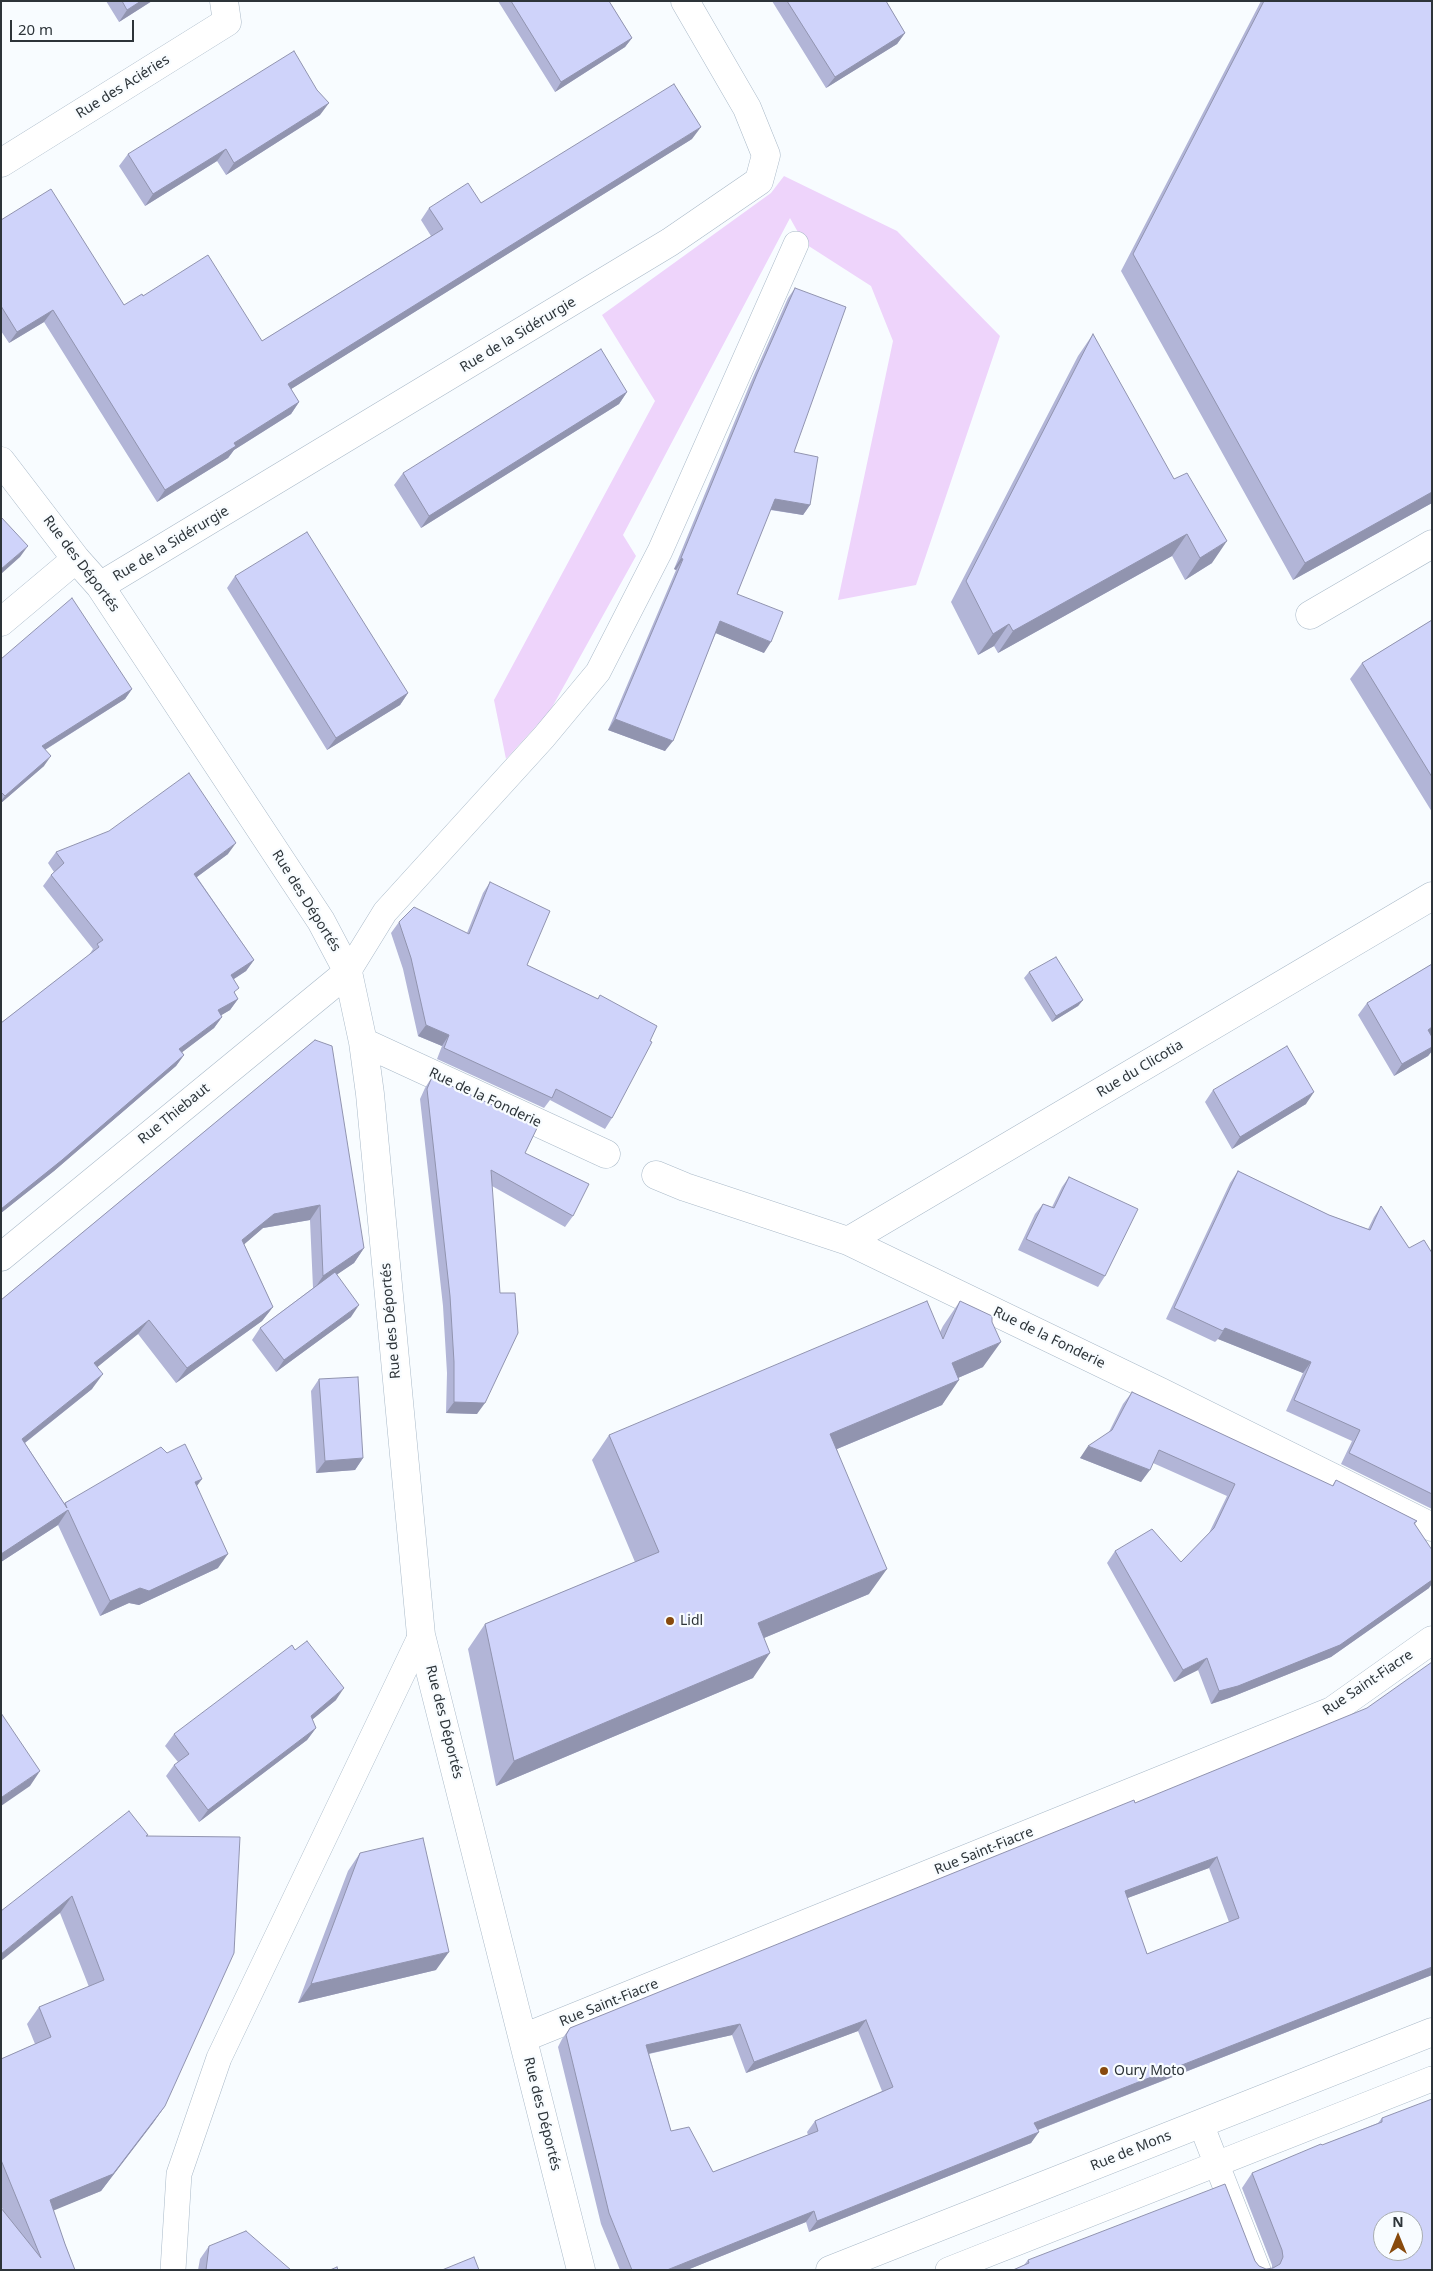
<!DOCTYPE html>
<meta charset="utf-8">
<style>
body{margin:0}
#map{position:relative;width:1433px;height:2271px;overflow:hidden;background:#f8fcff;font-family:"Noto Sans",sans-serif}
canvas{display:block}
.frame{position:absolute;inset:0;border:2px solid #2d3439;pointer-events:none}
.north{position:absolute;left:1373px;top:2211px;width:50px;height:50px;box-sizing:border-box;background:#f8fcff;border:1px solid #a7acb0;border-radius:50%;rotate:0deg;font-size:14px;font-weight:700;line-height:20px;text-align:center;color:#2d3439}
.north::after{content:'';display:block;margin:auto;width:18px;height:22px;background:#884a0d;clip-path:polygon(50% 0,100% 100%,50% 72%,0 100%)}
.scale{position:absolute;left:10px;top:20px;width:124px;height:22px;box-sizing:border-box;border:2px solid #2d3439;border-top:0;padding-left:6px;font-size:15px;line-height:18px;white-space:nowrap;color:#2d3439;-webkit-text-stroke:4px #f8fcff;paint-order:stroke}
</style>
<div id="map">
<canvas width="1433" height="2271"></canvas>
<div class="frame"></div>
<div class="north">N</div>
<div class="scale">20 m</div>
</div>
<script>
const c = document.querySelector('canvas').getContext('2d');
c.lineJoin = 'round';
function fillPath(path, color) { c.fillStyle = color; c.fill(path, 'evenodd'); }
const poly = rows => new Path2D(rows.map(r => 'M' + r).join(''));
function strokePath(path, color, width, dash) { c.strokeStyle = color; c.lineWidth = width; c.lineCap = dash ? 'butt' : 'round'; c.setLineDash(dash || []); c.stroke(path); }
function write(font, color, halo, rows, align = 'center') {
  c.font = font + ' "Noto Sans",sans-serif'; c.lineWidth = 4.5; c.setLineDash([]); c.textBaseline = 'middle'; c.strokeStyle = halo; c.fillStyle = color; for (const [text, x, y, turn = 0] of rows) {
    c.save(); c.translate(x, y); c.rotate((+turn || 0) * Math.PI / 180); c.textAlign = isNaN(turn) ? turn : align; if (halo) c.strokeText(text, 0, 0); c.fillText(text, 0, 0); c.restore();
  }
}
fillPath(poly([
 [784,176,897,231,1000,336,916,585,838,600,893,341,871,286,804,243,790,218,623,535,636,556,550,711,506,759,494,700,655,401,602,315,771,193]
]), '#eed4fb');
const service = poly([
 [348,972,385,912,544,737,598,672,660,551,796,244],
 [1201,2124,1258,2270],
 [173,2270,179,2174,219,2058,421,1635],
 [948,2270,1432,2079]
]);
const minor = poly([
 [1,163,227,22,224,1],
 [1,461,76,559,100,586,321,921,348,972,363,1042,370,1094,421,1635,581,2270],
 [100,586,670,242,759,181,766,155,747,108,685,1],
 [1310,615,1432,544],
 [1,622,76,559],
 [363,1042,606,1154],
 [656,1175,685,1187,848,1241,1161,1392,1432,1527],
 [848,1241,1432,896],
 [1,1257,348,972],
 [523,2038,1332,1711,1432,1640]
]);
const primary = poly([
 [830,2270,1432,2032]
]);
strokePath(service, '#a9b9c8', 26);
strokePath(minor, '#a9b9c8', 29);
strokePath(primary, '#a9b9c8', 29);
strokePath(service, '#fff', 25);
strokePath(minor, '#fff', 28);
strokePath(primary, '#fff', 28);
fillPath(poly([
 [106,1,152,1,119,22],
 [498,1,609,1,632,38,625,47,555,92],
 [772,1,886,1,905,33,897,44,826,88],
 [1261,1,1432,1,1432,503,1293,580,1121,271],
 [320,115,226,175,217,161,145,206,119,166,128,154],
 [692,139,291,389,299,402,291,414,234,450,228,458,157,502,44,322,9,343,1,331,1,220,124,305,143,296,262,341,431,236,421,220,429,208,481,203],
 [795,288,794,452,810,505,803,515,770,510,737,594,764,653,716,633,665,751,608,730,676,570,674,569,750,384,788,298],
 [1093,334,1212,563,1185,580,1172,556,998,653,994,646,978,655,951,602,1078,356],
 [627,392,619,404,421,528,394,485,403,473],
 [235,576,408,693,400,705,327,750,227,588],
 [1432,620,1432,812,1350,679,1362,663],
 [1,659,132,689,125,699,45,750,44,766,1,803],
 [56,852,228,854,197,877,254,960,246,971,234,979,235,994,238,999,230,1010,221,1015,222,1017,214,1028,182,1052,184,1055,176,1066,54,1171,1,1213,1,1023,89,955,93,949,43,886,51,875,54,872,48,863],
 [490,882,527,965,598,999,600,995,612,1118,605,1129,550,1100,544,1108,437,1059,442,1046,418,1036,403,969,391,933,399,922,467,933,483,893],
 [1432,964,1432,1034,1431,1035,1432,1037,1432,1051,1428,1056,1394,1076,1358,1015,1367,1003],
 [1029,972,1083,1000,1078,1006,1052,1022,1024,978],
 [315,1040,364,1248,354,1263,337,1274,351,1317,276,1372,252,1340,260,1328,313,1288,310,1220,263,1228,244,1244,273,1307,262,1321,176,1383,138,1334,97,1367,92,1389,25,1443,64,1503,167,1453,197,1486,218,1568,139,1605,129,1603,100,1616,58,1525,1,1562,1,1300],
 [432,1077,525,1153,573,1216,565,1227,492,1186,477,1414,446,1413,447,1373,443,1306,420,1099,425,1088],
 [1213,1090,1306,1104,1232,1149,1205,1102],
 [1238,1171,1329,1215,1368,1229,1374,1217,1381,1206,1409,1248,1432,1253,1432,1509,1341,1464,1352,1441,1286,1411,1303,1373,1218,1339,1215,1342,1166,1319,1230,1183],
 [1069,1177,1105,1276,1098,1287,1018,1250,1035,1214,1043,1204,1052,1207,1062,1187],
 [960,1301,983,1367,958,1378,942,1405,837,1449,869,1594,764,1638,753,1678,496,1786,468,1649,485,1624,635,1562,592,1460,609,1435,940,1332,943,1326],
 [319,1379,363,1458,355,1470,316,1473,311,1391],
 [1132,1392,1332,1486,1336,1480,1417,1521,1415,1524,1429,1588,1331,1657,1229,1698,1211,1704,1198,1670,1174,1682,1107,1563,1115,1551,1181,1562,1209,1533,1227,1496,1153,1463,1141,1482,1080,1458,1109,1432,1123,1404],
 [295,1650,336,1700,312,1720,316,1728,307,1740,199,1822,166,1776,174,1765,178,1762,165,1746,174,1734],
 [1135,1803,1432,1975,1038,2130,1031,2143,809,2232,806,2222,687,2270,620,2270,601,2224,558,2047,562,2039,570,2028],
 [1209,1868,1229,1922,1147,1954,1127,1898],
 [858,2031,882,2091,815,2121,807,2132,808,2135,713,2172,671,2131,649,2054,732,2035,746,2073],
 [147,1836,165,2106,153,2123,101,2191,53,2210,65,2244,75,2270,1,2270,3,2210,1,2206,1,2059,35,2044,27,2024,39,2007,89,1987,60,1913,1,1911],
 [360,1853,436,1970,298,2003,348,1871],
 [1382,2118,1432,2270,1013,2270,1024,2265,1028,2260,1255,2261,1259,2266,1266,2269,1272,2269,1272,2265,1242,2188,1252,2173,1378,2123],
 [209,2246,291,2270,198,2270,200,2259]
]), '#b2b5d7');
fillPath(poly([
 [141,1,152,1,119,22,127,10],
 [905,33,897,44,826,88,835,77],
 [632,38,625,47,555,92,561,82],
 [329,103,320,115,226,175,234,163],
 [701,127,692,139,280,396,288,384],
 [226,149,217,161,145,206,153,194],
 [53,310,44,322,9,343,17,332],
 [627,392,619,404,421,528,429,516],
 [299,402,291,414,234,450,228,458,157,502,165,490,234,443],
 [1432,492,1432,503,1293,580,1305,563],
 [775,499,810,505,803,515,767,509],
 [1187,534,1172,556,998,653,1013,631],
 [1227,541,1212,563,1185,580,1200,558],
 [28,546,20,557,1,574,1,569],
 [681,558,683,559,676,570,674,569],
 [720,621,771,642,764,653,713,632],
 [1009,624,994,646,978,655,993,634],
 [132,689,125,699,35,756,42,746],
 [408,693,400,705,327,750,336,738],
 [615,719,673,741,665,751,608,730],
 [51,756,44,766,1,803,1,801,5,796],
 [236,843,228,854,186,885,194,874],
 [254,960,246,971,223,986,231,975],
 [238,999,230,1010,210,1022,218,1010],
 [1083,1000,1078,1006,1052,1022,1056,1016],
 [222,1017,214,1028,172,1060,179,1049],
 [426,1025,449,1035,442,1046,418,1036],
 [1432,1027,1432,1034,1419,1042,1428,1030],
 [1432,1047,1432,1051,1428,1056,1394,1076,1402,1064],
 [184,1055,176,1066,54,1171,1,1213,1,1209],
 [1314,1092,1306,1104,1232,1149,1240,1137],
 [320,1205,310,1220,263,1228,232,1255,242,1240,274,1214],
 [364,1248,354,1263,313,1291,323,1276],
 [359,1305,351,1317,276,1372,284,1360],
 [273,1307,262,1321,176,1383,187,1368],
 [149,1320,138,1334,84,1378,94,1363],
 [1225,1328,1311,1362,1303,1373,1218,1339],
 [1001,1342,983,1367,935,1388,952,1363],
 [103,1374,92,1389,12,1453,22,1439],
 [959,1380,942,1405,813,1459,830,1434],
 [454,1402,485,1403,477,1414,446,1413],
 [1088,1446,1150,1470,1141,1482,1080,1458],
 [363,1458,355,1470,316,1473,325,1461],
 [202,1479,191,1494,195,1482],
 [68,1510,58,1525,1,1562,1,1554],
 [228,1554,218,1568,139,1605,129,1603,100,1616,110,1601,140,1588],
 [887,1569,869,1594,740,1648,758,1623],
 [1432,1580,1432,1584,1429,1588,1331,1657,1229,1698,1211,1704,1219,1691],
 [770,1653,753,1678,496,1786,514,1761],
 [1207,1658,1198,1670,1174,1682,1183,1670],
 [344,1688,336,1700,302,1728,311,1716],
 [316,1728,307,1740,199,1822,208,1810],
 [40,1771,30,1786,1,1806,1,1799,2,1797],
 [1217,1857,1209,1868,1117,1902,1125,1891],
 [72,1896,60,1913,1,1961,1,1954],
 [449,1952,436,1970,298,2003,311,1984],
 [1432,1967,1432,1975,1027,2134,1034,2123],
 [866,2020,858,2031,746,2073,754,2062],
 [740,2024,732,2035,638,2056,646,2045],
 [165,2106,153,2123,101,2191,38,2217,50,2200],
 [1039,2132,1031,2143,809,2232,817,2221],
 [814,2211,806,2222,687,2270,667,2270]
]), '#9194af');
const building = poly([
 [122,1,141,1,127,10,122,1],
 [511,1,609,1,632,38,561,82,511,1],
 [787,1,886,1,905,33,835,77,787,1],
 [1264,1,1432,1,1432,492,1305,563,1133,254,1264,1],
 [294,51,317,90,329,103,234,163,226,149,153,194,128,154,294,51],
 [674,84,701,127,288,384,299,402,234,443,236,446,165,490,53,310,17,332,1,306,1,220,51,189,124,305,142,294,143,296,208,255,262,341,443,229,429,208,468,183,481,203,674,84],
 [795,288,846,307,794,452,818,457,810,505,775,499,737,594,783,612,771,642,720,621,673,741,615,719,683,559,681,558,757,374,795,288],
 [1093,334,1174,479,1187,473,1227,541,1200,558,1187,534,1013,631,1009,624,993,634,966,581,1093,334],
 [601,349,627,392,429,516,403,473,601,349],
 [1,517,28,546,1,569,1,517],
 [307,532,408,693,336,738,235,576,307,532],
 [72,598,132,689,42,746,51,756,5,796,1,792,1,659,72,598],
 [1432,620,1432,777,1362,663,1432,620],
 [189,773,236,843,194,874,254,960,231,975,239,988,234,992,238,999,218,1010,222,1017,179,1049,184,1055,62,1160,1,1209,1,1023,99,947,97,944,103,940,51,875,64,863,56,852,109,831,189,773],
 [490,882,550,911,527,965,598,999,600,995,657,1026,650,1041,652,1042,612,1118,556,1089,552,1098,444,1048,449,1035,426,1025,411,958,399,922,414,907,469,934,490,882],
 [1056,957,1083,1000,1056,1016,1029,972,1056,957],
 [1432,964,1432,1027,1428,1030,1432,1037,1432,1047,1402,1064,1367,1003,1432,964],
 [315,1040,332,1046,364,1248,323,1276,320,1205,274,1214,242,1240,273,1307,187,1368,149,1320,94,1363,103,1374,22,1439,67,1508,65,1503,161,1447,167,1453,185,1444,202,1479,195,1482,228,1554,149,1591,140,1588,110,1601,68,1510,1,1554,1,1300,315,1040],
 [1287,1046,1314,1092,1240,1137,1213,1090,1287,1046],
 [432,1077,538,1126,525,1153,589,1184,573,1216,491,1170,500,1293,515,1293,518,1333,485,1403,454,1402,454,1362,450,1296,427,1089,432,1077],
 [1238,1171,1329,1215,1370,1230,1381,1206,1409,1248,1424,1240,1432,1253,1432,1494,1349,1453,1360,1430,1294,1400,1311,1362,1225,1328,1223,1331,1174,1308,1238,1171],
 [1069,1177,1138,1209,1105,1276,1026,1239,1043,1204,1054,1208,1069,1177],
 [335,1272,359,1305,284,1360,260,1328,335,1272],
 [927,1301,943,1339,960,1301,992,1316,992,1322,1001,1342,952,1363,959,1380,830,1434,887,1569,758,1623,770,1653,514,1761,485,1624,659,1552,609,1435,927,1301],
 [358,1377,363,1458,325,1461,319,1379,358,1377],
 [1132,1392,1333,1486,1336,1480,1417,1521,1414,1523,1432,1550,1432,1580,1340,1645,1238,1686,1219,1691,1207,1658,1183,1670,1115,1551,1152,1529,1181,1562,1214,1528,1235,1484,1159,1450,1150,1470,1088,1446,1112,1430,1132,1392],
 [307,1641,344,1688,311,1716,316,1728,208,1810,174,1765,189,1754,174,1734,292,1645,295,1650,307,1641],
 [1432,1662,1432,1967,1034,2123,1039,2132,817,2221,814,2211,667,2270,632,2270,609,2213,566,2035,570,2028,1134,1800,1135,1803,1367,1708,1432,1662],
 [1217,1857,1239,1918,1147,1954,1125,1891,1217,1857],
 [866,2020,893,2087,815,2121,818,2131,713,2172,689,2127,671,2131,646,2045,740,2024,754,2062,866,2020],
 [1,1713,40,1771,2,1797,1,1796,1,1713],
 [129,1811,148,1835,146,1836,240,1837,234,1953,165,2106,113,2174,50,2200,65,2244,75,2270,1,2270,1,2208,41,2258,1,2160,1,2059,51,2037,39,2007,104,1980,72,1896,1,1954,1,1911,129,1811],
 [423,1838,449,1952,311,1984,360,1853,423,1838],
 [1432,2099,1432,2270,1013,2270,1029,2263,1028,2260,1225,2184,1255,2261,1259,2266,1266,2269,1273,2268,1280,2264,1283,2257,1282,2250,1252,2173,1321,2144,1322,2145,1382,2122,1382,2118,1432,2099],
 [1383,2221,1413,2221,1413,2251,1383,2251,1383,2221],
 [246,2231,291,2270,206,2270,209,2246,246,2231],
 [474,2257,479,2270,442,2270,474,2257],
 [337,2267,338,2270,330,2270,337,2267]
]);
fillPath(building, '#cfd3fa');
strokePath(building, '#9194af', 1);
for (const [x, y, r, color] of [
 [670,1621,5,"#884a0d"],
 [1104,2071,5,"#884a0d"]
]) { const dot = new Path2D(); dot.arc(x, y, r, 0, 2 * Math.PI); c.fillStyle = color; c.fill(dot); strokePath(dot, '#f8fcff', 2); }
write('14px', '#2d3439', '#f8fcff', [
 ["Rue des Aciéries",123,87,-32],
 ["Rue de la Sidérurgie",518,335,-31],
 ["Rue de la Sidérurgie",171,544,-31],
 ["Rue des Déportés",81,564,53],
 ["Rue des Déportés",306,901,58],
 ["Rue du Clicotia",1140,1069,-31],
 ["Rue de la Fonderie",485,1098,25],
 ["Rue Thiebaut",174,1114,-39],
 ["Rue des Déportés",391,1321,-95],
 ["Rue de la Fonderie",1049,1338,26],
 ["Rue Saint-Fiacre",1368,1683,-34],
 ["Rue des Déportés",444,1722,76],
 ["Rue Saint-Fiacre",984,1851,-22],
 ["Rue Saint-Fiacre",609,2003,-22],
 ["Rue des Déportés",542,2114,76],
 ["Rue de Mons",1131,2151,-22]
]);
write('14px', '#2d3439', '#f8fcff', [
 ["Lidl",680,1621],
 ["Oury Moto",1114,2071]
], 'left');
</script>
